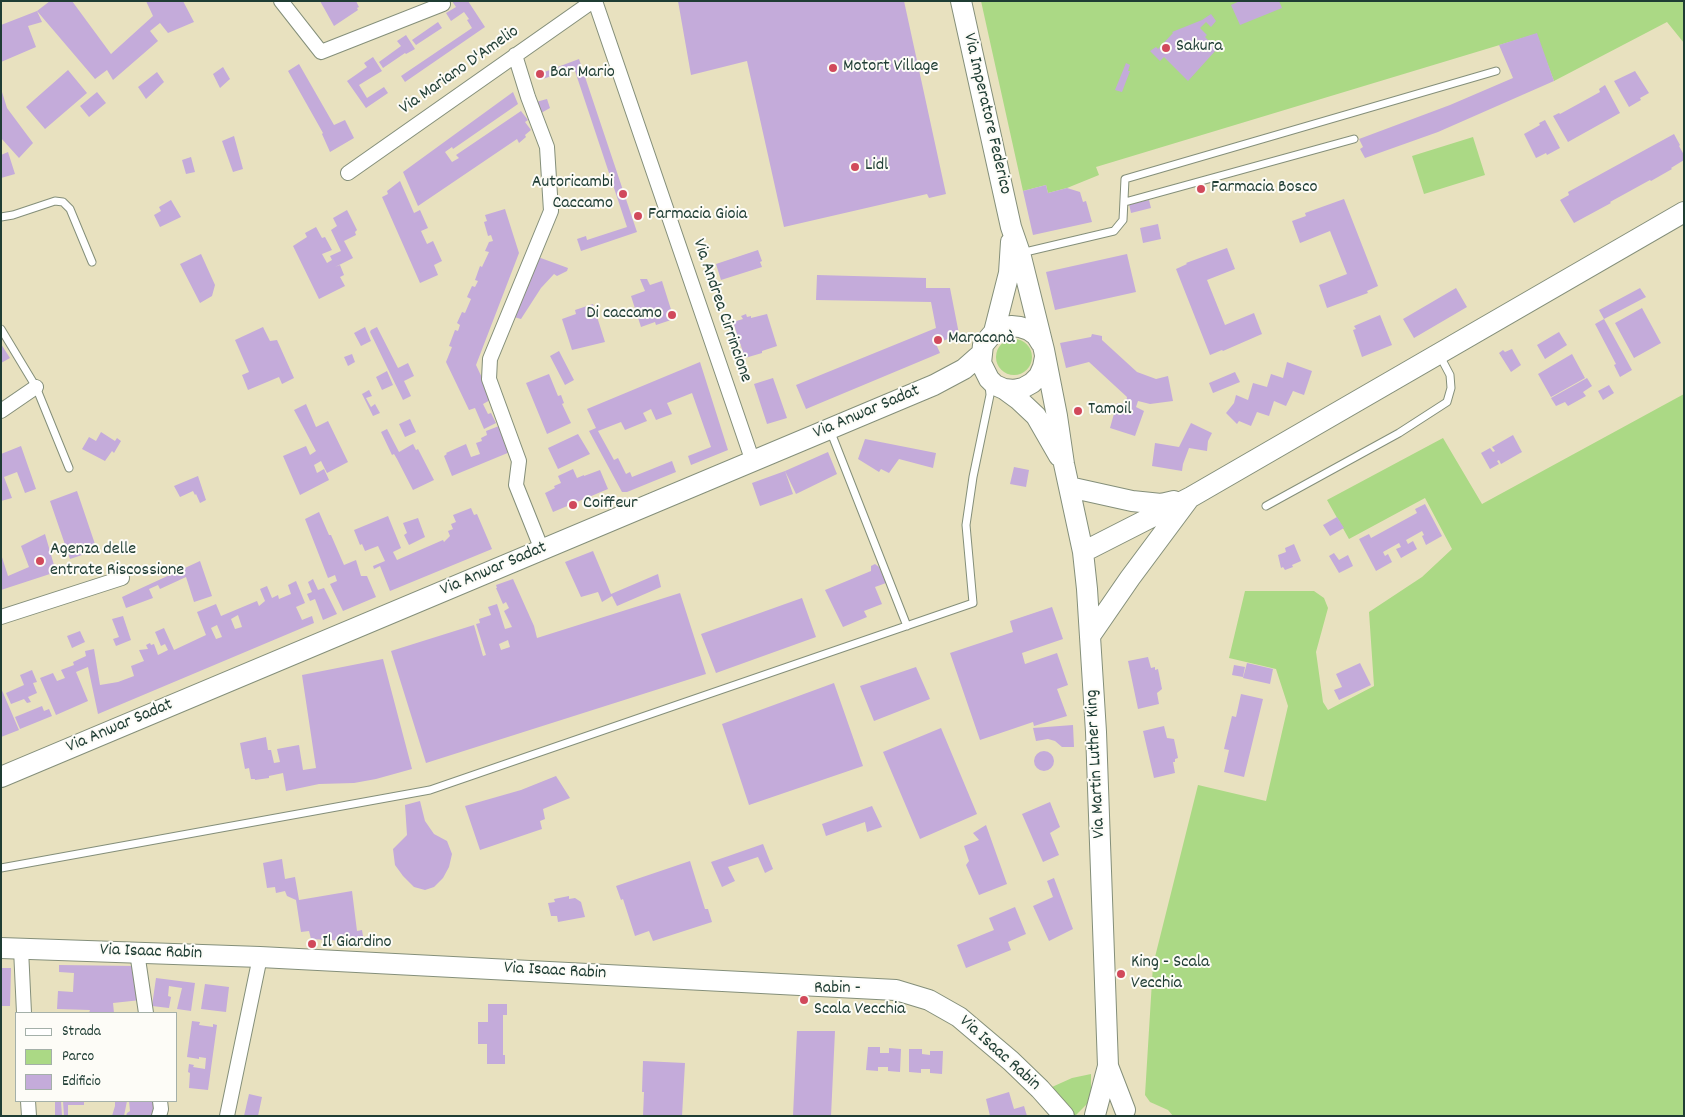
<!DOCTYPE html>
<meta charset="utf-8">
<style>
body{margin:0}
#map{position:relative;width:1685px;height:1117px;overflow:hidden;background:#e8e1bf;font-family:Dekko,sans-serif}
canvas{display:block}
.frame{position:absolute;inset:0;border:2px solid #1f3d34;pointer-events:none}
.legend{position:absolute;left:15px;top:1012px;width:162px;height:90px;box-sizing:border-box;background:#fdfcf7;border:1px solid #a4b0a9;margin:0;padding:6px 9px;list-style:none;font-size:15px;color:#1f3d34}
.legend li{display:flex;align-items:center;gap:10px;height:25px}
.legend b{width:25px;border:1px solid #a4b0a9}
</style>
<div id="map">
<canvas width="1685" height="1117"></canvas>
<div class="frame"></div>
<ul class="legend">
<li><b style="height:6px;background:#fff"></b>Strada</li>
<li><b style="height:14px;background:#abd985"></b>Parco</li>
<li><b style="height:14px;background:#c4abda"></b>Edificio</li>
</ul>
</div>
<script>
const c = document.querySelector('canvas').getContext('2d');
c.lineJoin = 'round';
function fillPath(path, color) { c.fillStyle = color; c.fill(path, 'evenodd'); }
const poly = rows => new Path2D(rows.map(r => 'M' + r).join(''));
function strokePath(path, color, width, dash) { c.strokeStyle = color; c.lineWidth = width; c.lineCap = dash ? 'butt' : 'round'; c.setLineDash(dash || []); c.stroke(path); }
function write(font, color, halo, rows, align = 'center') {
  c.font = font + ' Dekko,sans-serif'; c.lineWidth = 4; c.setLineDash([]); c.textBaseline = 'middle'; c.strokeStyle = halo; c.fillStyle = color; for (const [text, x, y, turn = 0] of rows) {
    c.save(); c.translate(x, y); c.rotate((+turn || 0) * Math.PI / 180); c.textAlign = isNaN(turn) ? turn : align; if (halo) c.strokeText(text, 0, 0); c.fillText(text, 0, 0); c.restore();
  }
}
fillPath(poly([
 [981,1,1684,1,1684,43,1667,22,1554,81,1536,34,1096,167,1099,175,1067,188,1048,193,1046,185,1023,191],
 [1473,137,1485,175,1424,194,1412,156],
 '996 357a18 18 0 1 1 36 0a18 18 0 1 1-36 0Z',
 [1684,394,1684,1116,1173,1116,1168,1110,1150,1102,1145,1095,1153,965,1198,785,1266,801,1288,706,1276,669,1229,658,1245,591,1314,591,1324,598,1328,608,1316,652,1323,702,1328,710,1374,686,1369,612,1422,577,1452,549,1425,498,1349,539,1327,500,1443,438,1482,504],
 [1091,1074,1091,1100,1075,1116,1052,1087,1072,1078]
]), '#abd985');
fillPath(poly([
 [50,1,72,1,111,54,153,16,146,1,183,1,194,22,168,33,160,23,150,31,158,41,113,80,107,70,95,79,37,11],
 [320,1,356,1,359,7,357,8,358,10,334,26],
 [452,1,468,1,485,27,405,82,401,76,472,28,467,20,469,19,464,12,451,21,446,13,456,7],
 [678,1,904,1,946,194,929,198,927,194,784,227,747,61,691,75],
 [1240,1,1279,1,1282,8,1240,25,1231,5],
 [37,11,42,22,28,26,36,47,1,62,1,25],
 [1211,14,1216,21,1211,27,1206,22,1200,28,1207,35,1205,37,1217,49,1188,81,1164,57,1160,61,1150,51,1156,47,1158,49,1173,33,1172,32,1202,20],
 [438,22,442,28,416,45,412,40],
 [1537,33,1554,81,1438,132,1365,158,1360,149,1363,147,1359,139,1450,105,1513,78,1499,45],
 [406,35,415,49,406,54,405,53,383,68,379,62,401,46,397,41],
 [373,57,382,71,359,85,367,98,384,87,388,93,366,108,347,81,367,67,364,63],
 [579,59,637,232,581,251,577,239,586,236,587,240,627,227,574,68,540,80,539,74],
 [1126,63,1130,65,1128,71,1130,71,1122,92,1115,90],
 [299,64,334,125,345,120,354,138,330,152,322,134,323,133,288,71],
 [223,67,230,79,220,88,213,74],
 [68,70,87,93,45,129,26,107],
 [1635,71,1649,93,1640,98,1641,100,1629,107,1614,81],
 [157,72,164,82,146,99,138,87],
 [1605,85,1620,113,1568,142,1553,116,1559,113,1560,114,1600,92,1599,89],
 [2,92,7,108,33,143,19,158,1,138],
 [97,92,106,103,89,117,80,106],
 [513,92,518,104,453,149,452,147,445,152,452,162,459,158,456,155,521,111,528,120,525,122,531,130,525,135,526,137,519,143,517,139,418,206,403,172],
 [547,99,550,108,541,113,536,102],
 [1545,120,1560,148,1547,155,1546,153,1536,158,1524,134,1540,125,1539,123],
 [1674,134,1680,145,1679,146,1684,155,1684,160,1671,168,1672,169,1651,181,1650,180,1610,202,1611,203,1574,223,1560,200,1569,195,1568,192],
 [234,136,243,169,233,172,222,141],
 [8,152,15,174,1,178,1,155],
 [191,157,195,172,186,174,182,160],
 [400,181,414,213,420,210,428,228,421,231,427,244,433,241,442,261,434,265,438,275,420,283,382,197,388,194,387,191],
 [1046,185,1048,193,1067,188,1080,192,1083,202,1086,201,1092,222,1033,235,1023,191],
 [1344,199,1378,286,1367,291,1368,293,1327,308,1319,285,1347,274,1330,231,1300,243,1292,221,1306,216,1305,213],
 [171,200,181,217,160,227,154,215,161,211,159,207],
 [1149,200,1151,208,1131,213,1129,204],
 [505,209,519,253,476,365,492,399,483,404,488,414,491,413,496,423,484,429,475,408,469,410,446,362,452,347,449,346,455,330,458,331,460,325,457,323,462,312,465,313,471,299,467,297,472,286,475,287,478,281,475,280,480,266,482,267,489,252,485,251,489,242,493,241,491,235,488,236,484,222,487,221,485,215],
 [347,210,357,230,355,232,356,235,344,241,353,258,335,267,340,265,344,275,340,277,345,286,319,299,293,246,307,237,305,233,316,227,322,238,325,237,332,250,322,254,327,263,332,260,330,256,341,251,331,230,337,226,333,218],
 [1158,224,1161,239,1143,243,1140,228],
 [1227,248,1235,269,1207,280,1225,325,1254,313,1262,334,1223,351,1222,350,1210,355,1176,269,1187,264,1186,263],
 [758,250,762,261,760,262,762,267,721,280,716,264],
 [201,254,215,285,212,296,200,303,180,264],
 [1127,254,1136,292,1055,310,1046,272],
 [538,257,568,268,567,271,557,276,554,274,541,288,521,319,514,317],
 [817,275,926,278,926,288,950,288,959,334,936,344,940,353,806,409,796,385,936,328,931,302,816,300],
 [640,279,647,279,650,285,662,281,674,319,656,325,655,322,641,327,631,296,645,291],
 [1456,288,1467,307,1414,338,1403,319],
 [1640,288,1646,297,1604,319,1599,310],
 [593,304,605,342,572,350,562,319,576,314,575,310],
 [1642,308,1661,343,1634,358,1615,323],
 [746,314,747,317,751,316,751,318,767,314,777,346,762,351,762,353,745,358,733,322,743,319,741,316],
 [1380,315,1392,345,1362,357,1353,330,1356,329,1354,326],
 [1604,319,1632,370,1620,377,1614,365,1616,364,1595,324],
 [263,327,270,341,277,340,294,378,282,384,279,377,248,390,242,375,249,372,235,340],
 [365,327,371,341,361,346,354,333],
 [377,327,398,368,408,363,414,376,404,381,411,396,403,400,370,332,371,330],
 [1559,332,1567,345,1545,359,1537,345],
 [1092,334,1102,336,1102,340,1137,372,1156,379,1168,376,1173,401,1150,404,1138,401,1136,407,1144,411,1135,436,1110,428,1117,403,1126,404,1127,397,1089,362,1066,368,1060,343,1091,337],
 [1,344,10,358,1,363],
 [1512,349,1521,365,1511,372,1499,353,1503,350,1505,352],
 [559,351,574,380,565,385,550,356],
 [352,354,355,362,348,366,344,357],
 [1572,354,1585,378,1551,397,1538,374],
 [700,362,728,450,691,465,688,456,711,447,692,393,667,403,672,414,656,420,651,409,643,413,647,421,625,430,621,422,598,431,614,460,618,458,626,474,630,472,632,477,672,461,676,472,627,492,622,492,589,431,596,428,587,409],
 [1287,362,1312,371,1304,395,1293,391,1286,406,1274,401,1269,416,1257,412,1251,426,1239,421,1237,424,1226,413,1234,403,1236,395,1248,400,1253,383,1267,387,1271,374,1283,378],
 [387,371,393,385,382,390,376,377],
 [1235,372,1240,382,1213,393,1209,383],
 [549,374,558,396,561,395,564,403,562,404,571,423,547,434,526,383],
 [773,378,787,418,767,424,754,384],
 [1587,378,1592,386,1583,392,1586,396,1568,406,1565,402,1556,406,1551,398],
 [1609,385,1614,393,1603,400,1598,391],
 [369,390,372,396,366,398,371,407,375,404,380,413,373,416,362,394],
 [306,404,316,427,328,421,348,462,327,473,321,461,314,465,317,473,324,469,329,480,300,495,283,456,306,446,310,455,316,451,294,410],
 [410,419,416,432,405,437,399,424],
 [1191,423,1212,433,1208,441,1207,451,1189,448,1183,464,1182,471,1152,466,1155,443,1179,447],
 [499,426,510,452,452,476,444,456,447,454,446,453,466,444,471,457,480,454,476,443,482,441,481,438,487,435,486,431],
 [387,429,399,452,413,444,416,450,418,449,434,480,413,490,397,459,394,454,392,455,381,432],
 [101,432,115,441,117,438,121,441,114,453,112,451,105,461,82,449,89,437,96,441],
 [578,434,590,454,558,469,548,448],
 [1513,435,1522,452,1501,464,1499,460,1497,461,1499,464,1490,469,1481,453,1490,448,1493,452,1495,451,1492,447],
 [865,439,936,453,933,468,899,459,889,473,881,469,879,472,858,459],
 [21,446,36,489,25,493,17,472,4,477,12,498,1,501,1,454],
 [828,452,837,474,796,494,785,471],
 [1014,467,1029,470,1026,487,1010,484],
 [573,469,577,478,584,475,584,476,600,470,608,489,553,512,545,493,555,488,554,486,561,483,558,476],
 [785,471,793,494,760,506,752,483],
 [198,476,206,500,200,503,196,494,195,495,193,491,180,497,174,486],
 [77,491,97,550,70,559,50,501],
 [1425,504,1442,536,1426,545,1422,536,1424,535,1422,531,1406,540,1408,544,1413,541,1417,549,1401,558,1396,549,1401,547,1399,543,1383,552,1385,556,1388,554,1392,562,1376,571,1359,539,1369,534,1371,538,1417,513,1415,509],
 [471,508,474,515,477,514,492,549,390,591,380,566,374,569,373,566,385,561,378,546,365,551,362,544,360,545,354,530,388,516,401,548,393,552,397,560,443,540,444,542,450,536,448,531,453,529,451,524,456,522,453,515],
 [319,512,329,535,331,535,344,565,356,560,361,576,367,576,376,597,343,611,330,584,337,581,335,575,328,578,305,519],
 [1337,517,1344,528,1330,536,1323,525],
 [418,518,425,537,409,545,404,535,407,533,403,523],
 [45,534,56,572,1,590,1,554,8,576,29,567,21,546],
 [1294,544,1301,561,1292,565,1293,567,1285,570,1283,567,1281,568,1278,555,1286,552,1285,548],
 [593,551,611,594,658,574,661,587,617,606,612,596,602,602,598,592,581,597,565,562],
 [1334,553,1339,560,1348,555,1353,566,1339,573,1329,556],
 [200,561,212,596,194,602,186,577,160,589,158,585,149,589,153,598,126,608,122,597],
 [875,564,879,567,886,583,875,587,882,604,864,611,867,617,843,627,825,590,871,571,871,566],
 [313,579,318,590,324,588,337,614,323,620,315,599,310,601,307,594,312,592,308,582],
 [513,579,534,626,537,638,680,593,706,674,426,763,391,651,474,625,483,656,486,655,476,624,480,623,479,619,491,615,488,607,497,604,505,629,512,627,504,611,509,608,506,602,503,604,496,588,497,588,496,585],
 [508,640,510,647,501,650,499,644],
 [296,581,305,603,296,607,302,620,312,616,314,623,98,714,88,667,76,672,88,701,56,715,40,678,53,673,57,681,65,678,61,670,74,665,73,662,86,656,85,651,94,649,100,685,118,682,134,676,131,666,144,661,139,650,148,649,146,645,150,643,151,645,154,644,158,655,168,650,165,644,161,646,155,632,164,628,174,650,206,635,197,612,216,604,221,616,257,601,259,606,265,601,260,589,267,586,272,598,278,595,279,599,291,594,288,585],
 [238,615,242,627,235,629,231,619],
 [217,625,222,637,216,639,211,628],
 [802,598,816,637,716,673,701,634],
 [1052,607,1063,639,1022,653,1025,664,1057,653,1068,685,1057,689,1067,716,1034,726,1033,722,980,740,950,653,1013,632,1010,621],
 [123,616,131,640,116,646,113,639,119,637,112,619],
 [80,631,85,642,72,648,67,636],
 [1148,657,1151,668,1155,667,1155,670,1158,669,1162,689,1157,693,1159,704,1138,709,1128,661],
 [383,659,412,769,376,779,354,783,319,784,286,791,283,773,269,776,269,778,255,780,255,779,251,779,249,768,245,769,240,743,266,737,268,750,271,750,274,763,280,762,277,749,299,745,303,770,316,768,302,675],
 [1247,663,1273,669,1270,684,1243,678],
 [1360,663,1371,685,1339,700,1334,690,1342,687,1336,674],
 [1234,665,1245,667,1243,677,1232,675],
 [916,667,930,699,874,721,860,686],
 [32,670,37,682,33,683,37,693,28,697,31,702,27,703,24,699,11,704,6,693,24,685,20,675],
 [834,683,863,766,749,805,722,724],
 [1,688,19,730,1,737],
 [1241,694,1263,699,1244,777,1224,772,1229,750,1224,749,1232,716,1236,717],
 [42,706,44,711,49,709,52,716,20,729,15,717],
 [1073,725,1074,747,1062,747,1055,741,1048,739,1036,741,1033,728],
 [1164,726,1167,738,1174,739,1178,758,1175,759,1175,762,1173,762,1175,773,1154,778,1143,731],
 [941,728,977,814,920,839,883,752],
 '1034 761a10 10 0 1 1 20 0a10 10 0 1 1-20 0Z',
 [556,776,570,798,543,809,545,819,540,821,542,829,480,850,465,806,521,790],
 [420,801,425,821,434,834,447,841,452,854,449,867,443,878,434,887,425,890,414,887,403,876,395,865,393,849,407,835,405,805],
 [1050,802,1060,827,1050,833,1059,855,1043,862,1022,814],
 [872,806,882,827,867,832,865,822,826,836,822,824],
 [986,825,1007,884,979,895,966,865,969,861,964,846,979,840,973,833],
 [763,844,773,869,765,873,758,857,728,867,735,881,722,887,711,862],
 [282,859,285,879,295,877,299,900,352,891,357,931,362,930,364,942,311,939,309,931,301,932,296,900,287,896,285,891,276,893,275,887,267,888,263,863],
 [690,861,705,909,708,909,712,922,653,941,649,931,635,936,623,899,621,900,616,886],
 [1054,878,1073,929,1049,941,1033,906,1053,897,1047,881],
 [569,896,569,899,575,898,581,902,585,917,558,922,557,916,551,916,548,903,555,902,554,899],
 [1015,907,1026,934,1008,942,1011,950,966,968,957,945,994,930,989,918],
 [59,965,135,966,141,1000,113,1003,114,1013,89,1013,90,1010,57,1009,58,991,73,992,74,973,59,972],
 [1,968,11,968,10,1006,1,1006],
 [156,978,195,983,191,1011,177,1009,182,988,169,986,168,996,171,997,169,1008,152,1006],
 [205,984,229,987,226,1012,201,1009],
 [488,1004,507,1004,507,1015,503,1015,503,1055,505,1055,505,1064,487,1064,487,1044,478,1044,478,1022,488,1022],
 [192,1021,200,1022,199,1025,213,1027,213,1024,217,1025,208,1090,189,1088,190,1073,188,1072,189,1064,194,1065,193,1067,205,1069,206,1058,199,1057,199,1059,187,1057],
 [797,1031,835,1031,831,1116,793,1116],
 [868,1047,880,1047,880,1053,889,1053,889,1048,901,1049,900,1072,888,1071,888,1067,878,1067,878,1071,866,1070],
 [909,1049,922,1049,922,1054,930,1055,930,1051,943,1051,942,1074,930,1073,930,1069,921,1069,921,1073,909,1072],
 [643,1061,685,1063,682,1116,643,1116,644,1092,642,1092],
 [1009,1092,1014,1109,1024,1106,1027,1116,990,1116,986,1099],
 [249,1094,262,1097,258,1116,244,1116],
 [55,1101,61,1101,62,1116,55,1116],
 [63,1101,84,1101,84,1105,68,1105,68,1116,64,1116],
 [115,1101,127,1101,124,1116,112,1116,115,1106],
 [129,1101,157,1101,154,1116,126,1116,127,1113,130,1111]
]), '#c4abda');
const lane = poly([
 [1125,202,1354,139],
 [1,217,13,215,55,201,63,202,70,209,92,262],
 [1021,253,1114,231,1123,220,1125,179,1496,71],
 [1,329,36,387,69,468],
 [830,430,907,626],
 [1266,506,1399,433,1447,402,1451,388,1450,375,1440,356],
 [1,868,430,790,973,603,966,525,973,477,990,395,989,384]
]);
const street = poly([
 [281,1,321,52,443,4],
 [595,1,753,462],
 [515,55,528,97,547,147,551,211,490,359,489,379,519,461,516,485,542,550],
 [348,173,593,1],
 [1,411,36,387],
 [1,617,122,578],
 [21,949,24,1013],
 [137,952,146,1013],
 [28,1101,29,1116],
 [159,1116,161,1109,160,1101],
 [227,1116,260,957]
]);
const secondary = poly([
 [961,1,1011,227,1020,253,1044,350,1057,416,1064,464,1083,552,1087,589,1096,732,1108,1066,1095,1115],
 [994,332,1009,273,1011,242],
 [1041,343,1036,335,1029,330,1020,327,1011,326,1002,328,994,332,983,345,981,363,989,379,995,385,1004,389,1014,390,1023,388,1032,383,1039,376,1043,367,1045,357],
 [1004,389,1019,400,1036,416,1059,456],
 [1069,487,1132,501,1161,504,1174,501],
 [1083,552,1191,497,1684,212],
 [1090,636,1130,578,1188,500],
 [1,777,934,385,964,369,981,354],
 [1,948,260,957,896,990,929,1000,959,1017,1011,1061,1040,1089,1064,1116],
 [1108,1066,1125,1110]
]);
strokePath(lane, '#848f7a', 9);
strokePath(street, '#848f7a', 16);
strokePath(secondary, '#848f7a', 22);
strokePath(lane, '#fff', 7);
strokePath(street, '#fff', 14);
strokePath(secondary, '#fff', 20);
for (const [x, y, r, color] of [
 [1166,48,5,"#d1495b"],
 [833,68,5,"#d1495b"],
 [540,74,5,"#d1495b"],
 [855,167,5,"#d1495b"],
 [1201,189,5,"#d1495b"],
 [623,194,5,"#d1495b"],
 [638,216,5,"#d1495b"],
 [672,315,5,"#d1495b"],
 [938,340,5,"#d1495b"],
 [1078,411,5,"#d1495b"],
 [573,505,5,"#d1495b"],
 [40,561,5,"#d1495b"],
 [312,944,5,"#d1495b"],
 [1121,974,5,"#d1495b"],
 [804,1000,5,"#d1495b"]
]) { const dot = new Path2D(); dot.arc(x, y, r, 0, 2 * Math.PI); c.fillStyle = color; c.fill(dot); strokePath(dot, '#fdfcf7', 2); }
write('18px', '#1f3d34', '#fdfcf7', [
 ["Sakura",1176,48],
 ["Motort Village",843,68],
 ["Bar Mario",550,74],
 ["Lidl",865,167],
 ["Autoricambi",613,184,"right"],
 ["Caccamo",613,205,"right"],
 ["Farmacia Bosco",1211,189],
 ["Farmacia Gioia",648,216],
 ["Di caccamo",662,315,"right"],
 ["Maracanà",948,340],
 ["Tamoil",1088,411],
 ["Coiffeur",583,505],
 ["Agenza delle",50,551],
 ["entrate Riscossione",50,572],
 ["Il Giardino",322,944],
 ["King - Scala",1131,964],
 ["Vecchia",1131,985],
 ["Rabin -",814,990],
 ["Scala Vecchia",814,1011]
], 'left');
write('18px', '#1f3d34', '#fdfcf7', [
 ["Via Mariano D'Amelio",460,71,-35],
 ["Via Imperatore Federico",986,114,77],
 ["Via Andrea Cirrincione",721,311,71],
 ["Via Anwar Sadat",867,413,-23],
 ["Via Anwar Sadat",494,570,-23],
 ["Via Anwar Sadat",120,727,-23],
 ["Via Martin Luther King",1097,764,-93],
 ["Via Isaac Rabin",151,953,2],
 ["Via Isaac Rabin",555,972,3],
 ["Via Isaac Rabin",999,1054,42]
]);
</script>
